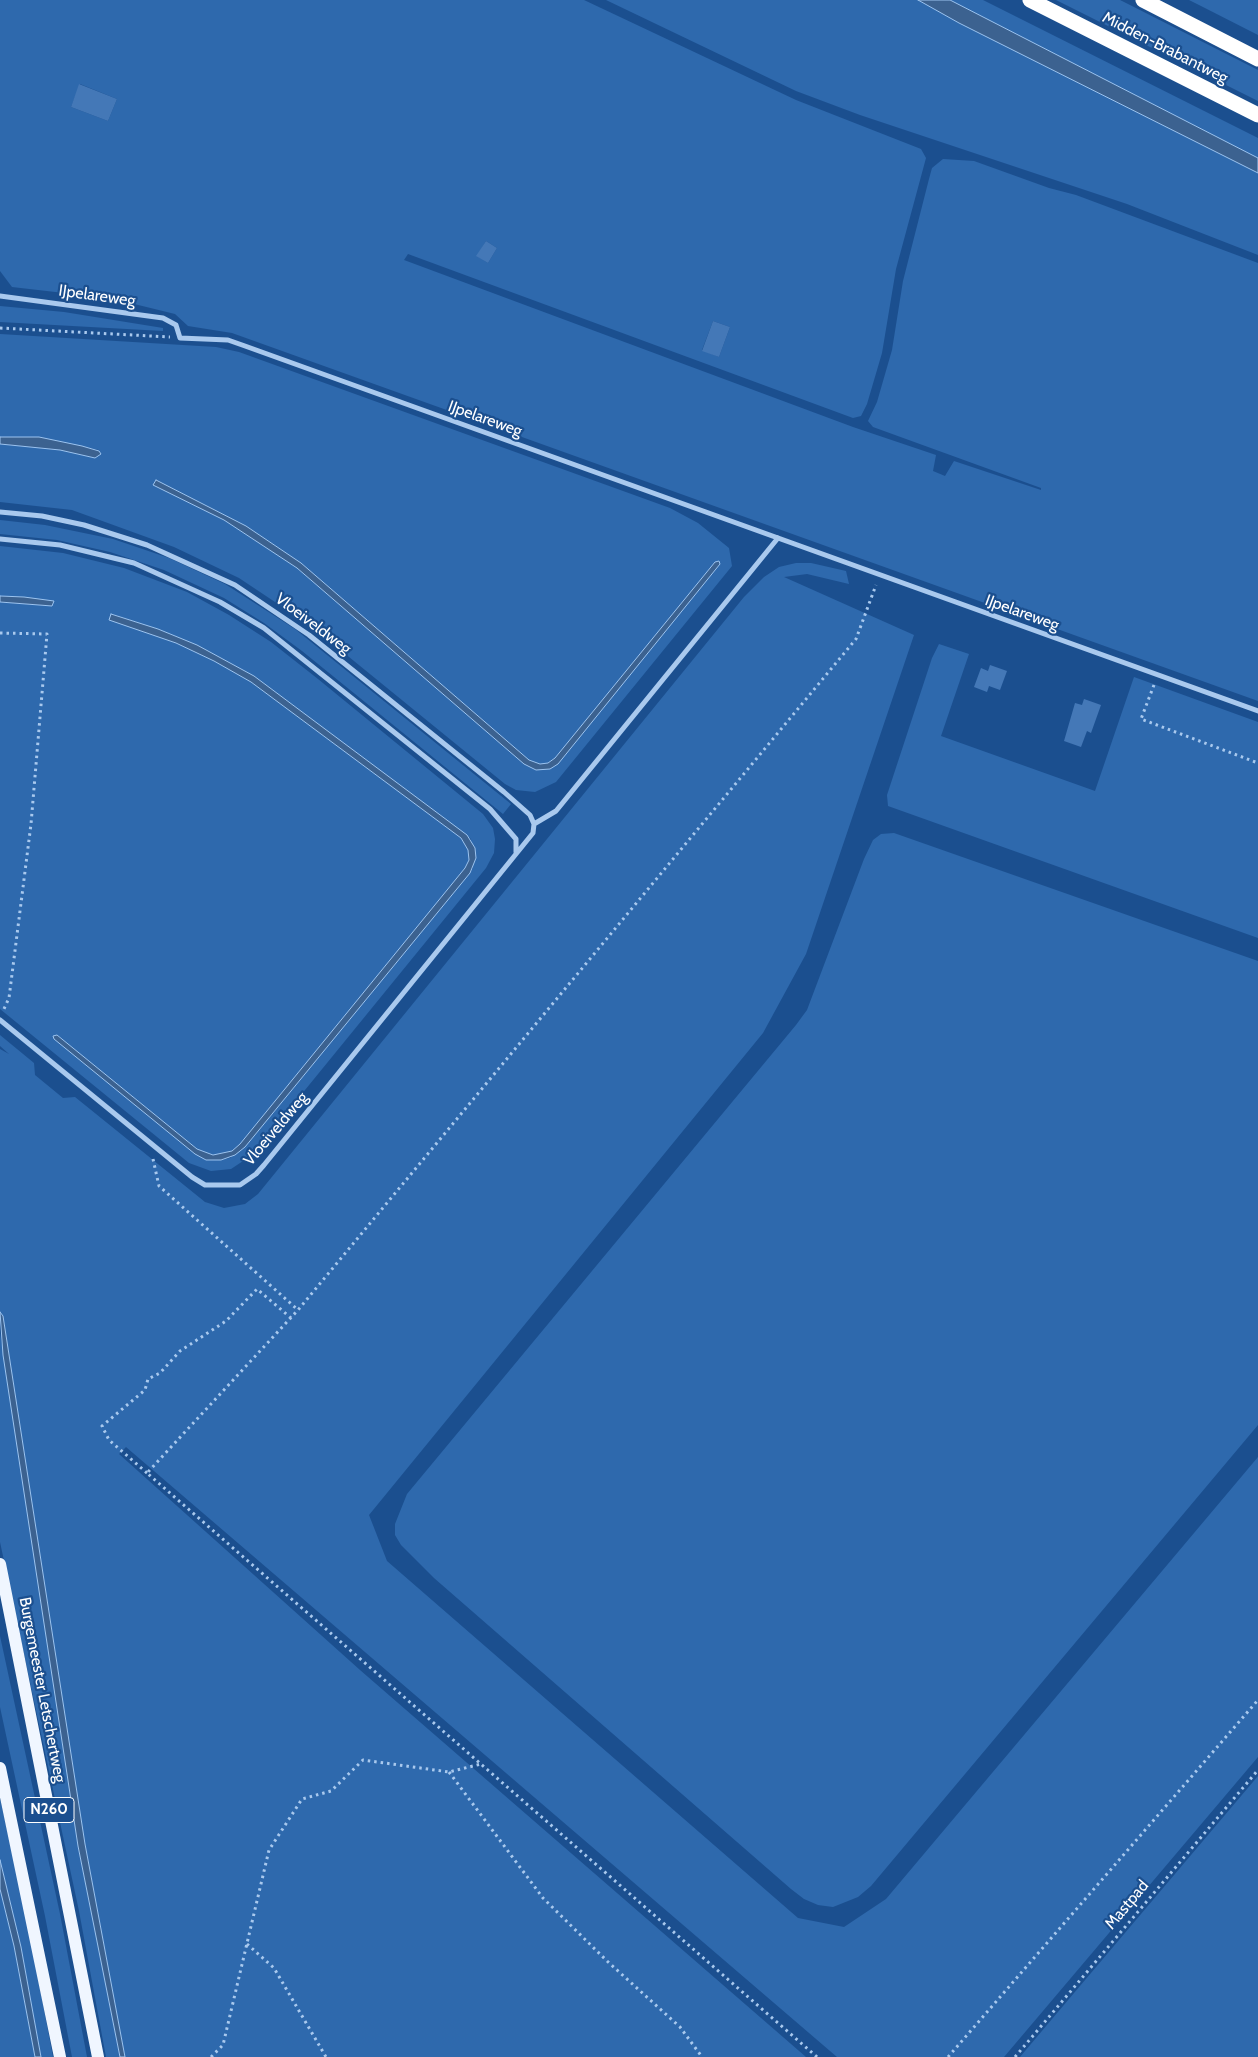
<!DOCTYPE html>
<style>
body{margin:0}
canvas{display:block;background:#1b4f8f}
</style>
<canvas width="1258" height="2057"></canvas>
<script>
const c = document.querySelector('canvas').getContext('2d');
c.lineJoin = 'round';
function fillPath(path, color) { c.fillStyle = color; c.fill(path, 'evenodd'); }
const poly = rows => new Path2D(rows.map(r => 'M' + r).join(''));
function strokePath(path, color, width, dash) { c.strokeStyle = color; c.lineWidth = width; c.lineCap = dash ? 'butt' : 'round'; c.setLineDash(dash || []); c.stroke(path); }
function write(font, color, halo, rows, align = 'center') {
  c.font = font + ' Cabin,sans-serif'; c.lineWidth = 4.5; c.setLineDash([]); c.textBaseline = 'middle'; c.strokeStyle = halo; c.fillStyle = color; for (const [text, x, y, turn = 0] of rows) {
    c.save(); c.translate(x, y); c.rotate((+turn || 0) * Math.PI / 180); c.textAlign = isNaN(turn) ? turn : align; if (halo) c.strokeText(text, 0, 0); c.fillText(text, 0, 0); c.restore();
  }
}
fillPath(poly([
 [0,0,584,0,796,100,921,149,926,158,896,269,882,353,867,404,861,416,853,418,408,254,404,260,853,427,936,455,933,471,945,476,954,461,1041,490,1041,488,873,427,868,421,877,402,892,350,903,281,929,179,932,168,943,159,974,161,1049,188,1076,195,1258,263,1258,701,232,333,188,326,175,314,122,301,125,300,12,287,0,271],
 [80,84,117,99,108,121,71,107],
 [486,241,497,248,488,263,477,256],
 [713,321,730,327,719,357,702,350],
 [606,0,918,0,959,23,1258,173,1258,255,1127,204,860,115,796,91],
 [950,0,983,0,1258,138,1258,158],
 [1056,0,1120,0,1130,5,1258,70,1258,101],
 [1189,0,1258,0,1258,35,1201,6],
 [0,306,64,312,163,328,163,331,0,322],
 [0,334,216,347,239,352,670,508,698,523,729,548,732,566,556,782,535,792,516,790,505,784,311,626,239,578,174,547,72,510,0,502,0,444,60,450,95,458,99,450,39,437,0,437],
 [156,480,246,526,301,563,529,760,540,764,548,763,555,758,715,562,719,561,720,564,558,763,527,766,297,568,224,520,154,485],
 [0,520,45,525,113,539,169,558,225,584,295,629,511,804,503,814,302,651,264,623,224,598,164,570,110,552,57,540,0,534],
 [0,546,63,553,124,568,187,592,229,615,271,642,318,679,483,814,493,828,495,839,494,853,486,868,252,1155,231,1169,211,1171,189,1163,0,1009,0,602,52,606,24,597,0,596],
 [112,614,158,629,197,645,254,676,471,839,473,868,470,873,245,1147,230,1158,221,1160,195,1154,54,1035,57,1035,197,1149,213,1155,232,1151,240,1144,465,868,469,860,468,850,461,838,251,682,214,661,176,643,110,620],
 [811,563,846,571,849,584,807,574,784,577,914,635,806,954,763,1033,369,1515,387,1561,798,1918,844,1927,886,1899,1258,1457,1258,1757,1004,2057,837,2057,126,1447,119,1454,360,1670,806,2057,125,2057,85,1844,3,1316,0,1312,0,1049,9,1054,0,1046,0,1035,34,1063,35,1075,63,1098,75,1097,205,1202,224,1208,245,1204,258,1194,744,597,764,577,779,567,796,563],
 [939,644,969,654,941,736,1095,791,1134,677,1258,722,1258,938,888,806,887,795,932,658],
 [894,833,1258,961,1258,1425,871,1886,858,1897,833,1907,818,1905,804,1899,791,1889,434,1578,401,1545,395,1535,395,1524,407,1494,796,1025,807,1010,864,859,873,840,881,834],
 [0,1332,78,1846,120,2057,106,2057,79,1911,0,1542],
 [0,1636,60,1914,87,2057,72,2057,45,1916,0,1707],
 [1258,1776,1258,2057,1020,2057,1052,2019],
 [0,1798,28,1925,53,2057,41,2057,21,1947,0,1860],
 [0,1889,14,1946,35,2057,0,2057]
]), '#2e69ad');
const water = poly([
 [918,0,950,0,1258,158,1258,173,959,23,918,0],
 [0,437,39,437,82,446,99,451,101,454,95,458,60,450,0,444,0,437],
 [156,480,246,526,301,563,529,760,540,764,548,763,555,758,715,562,719,561,720,564,558,764,550,769,536,770,524,764,297,568,224,520,153,485,156,480],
 [0,596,24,597,54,601,52,606,0,602,0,596],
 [111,614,158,629,197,645,254,676,467,835,475,848,476,858,470,873,245,1147,235,1155,221,1160,206,1160,195,1154,54,1039,53,1036,57,1035,197,1149,213,1155,232,1151,240,1144,465,868,469,860,468,850,461,838,251,682,214,661,176,643,109,620,111,614],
 [0,1312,3,1316,85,1844,125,2057,120,2057,78,1846,3,1355,0,1312],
 [0,1860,21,1947,41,2057,35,2057,14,1946,0,1889,0,1860]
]);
fillPath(water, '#3c6290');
strokePath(water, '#9cc4f0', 1);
fillPath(poly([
 [79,84,117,99,108,121,71,107],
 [486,241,497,248,488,263,476,256],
 [713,321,730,327,719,357,702,351],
 [990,665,1007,671,1000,690,989,686,987,692,974,687,981,668,988,671],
 [1084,699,1101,705,1091,733,1087,731,1081,747,1064,741,1075,703,1082,705]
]), '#4478b7');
strokePath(poly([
 [0,328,170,337],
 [0,633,47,634,31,824,9,998,3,1011],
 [1154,685,1141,719,1258,763],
 [153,1159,159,1186,298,1310],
 [147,1473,109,1440,102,1426,145,1390,148,1379,160,1373,180,1351,226,1321,257,1289,291,1318],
 [449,1772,543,1898,607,1961,680,2027,702,2057],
 [247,1944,274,1968,326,2057],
 [211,2057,223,2045,269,1850,302,1799,331,1791,363,1760,449,1772,481,1764],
 [817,2057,147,1473,298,1310,856,639,876,585],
 [948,2057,1258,1700],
 [1015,2057,1258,1770]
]), '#a9c9ee', 3, [2.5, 4]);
strokePath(poly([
 [0,296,163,318,176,325,180,338,228,340,245,346,1258,711],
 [0,512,42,516,84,525,147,545,235,585,309,635,504,792,530,815,534,824,533,833,264,1165,256,1174,240,1185,205,1185,192,1177,0,1020],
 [0,539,60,545,134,563,220,602,264,628,490,809,516,839,516,852],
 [534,824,556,811,778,538]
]), '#a9c9ee', 5);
strokePath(poly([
 [0,1564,98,2057],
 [0,1768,60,2057]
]), '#f0f6ff', 12);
strokePath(poly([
 [1030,0,1258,115],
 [1143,0,1258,59]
]), '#fff', 15);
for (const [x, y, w] of [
 [49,1810,50]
]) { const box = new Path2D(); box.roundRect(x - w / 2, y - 12.5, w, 25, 4); c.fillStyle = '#1b4f8f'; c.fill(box); strokePath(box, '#fff', 1); }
write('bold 15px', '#fff', null, [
 ["N260",49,1810]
]);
write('16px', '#fff', '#1b4f8f', [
 ["Midden-Brabantweg",1165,48,27],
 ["IJpelareweg",97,296,8],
 ["IJpelareweg",485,419,20],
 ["IJpelareweg",1022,613,20],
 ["Vloeiveldweg",313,624,37],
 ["Vloeiveldweg",276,1129,-50],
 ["Burgemeester Letschertweg",42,1690,79],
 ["Mastpad",1127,1905,-50]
]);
</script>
